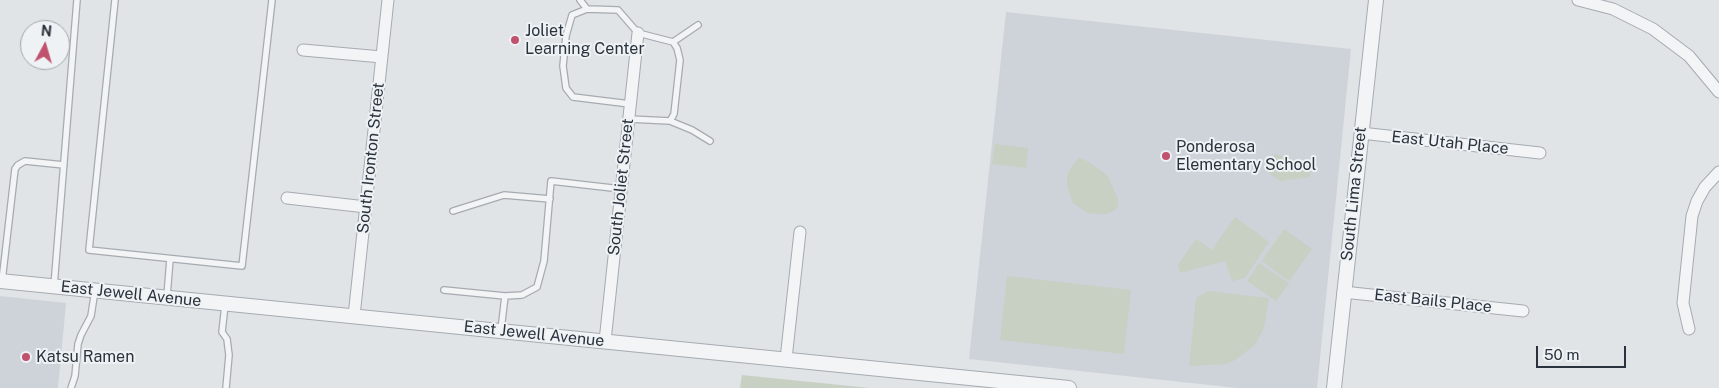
<!DOCTYPE html>
<style>
body{margin:0}
#map{position:relative;width:1719px;height:388px;overflow:hidden;background:#e0e4e7;font-family:"Public Sans",sans-serif}
canvas{display:block}
.north{position:absolute;left:20px;top:20px;width:50px;height:50px;box-sizing:border-box;background:#eff2f5;border:1px solid #a0a6ab;border-radius:50%;rotate:6deg;font-size:14px;font-weight:700;line-height:20px;text-align:center;color:#2a333d}
.north::after{content:'';display:block;margin:auto;width:18px;height:22px;background:#c0526e;clip-path:polygon(50% 0,100% 100%,50% 72%,0 100%)}
.scale{position:absolute;left:1536px;top:346px;width:90px;height:22px;box-sizing:border-box;border:2px solid #2a333d;border-top:0;padding-left:6px;font-size:15px;line-height:18px;white-space:nowrap;color:#2a333d;-webkit-text-stroke:4px #eff2f5;paint-order:stroke}
</style>
<div id="map">
<canvas width="1719" height="388"></canvas>
<div class="north">N</div>
<div class="scale">50 m</div>
</div>
<script>
const c = document.querySelector('canvas').getContext('2d');
c.lineJoin = 'round';
function fillPath(path, color) { c.fillStyle = color; c.fill(path, 'evenodd'); }
const poly = rows => new Path2D(rows.map(r => 'M' + r).join(''));
function strokePath(path, color, width, dash) { c.strokeStyle = color; c.lineWidth = width; c.lineCap = dash ? 'butt' : 'round'; c.setLineDash(dash || []); c.stroke(path); }
function write(font, color, halo, rows, align = 'center') {
  c.font = font + ' "Public Sans",sans-serif'; c.lineWidth = 4; c.setLineDash([]); c.textBaseline = 'middle'; c.strokeStyle = halo; c.fillStyle = color; for (const [text, x, y, turn = 0] of rows) {
    c.save(); c.translate(x, y); c.rotate((+turn || 0) * Math.PI / 180); c.textAlign = isNaN(turn) ? turn : align; if (halo) c.strokeText(text, 0, 0); c.fillText(text, 0, 0); c.restore();
  }
}
fillPath(poly([
 [1006,12,1351,49,1317,388,1237,388,969,359],
 [0,296,66,303,58,388,0,388]
]), '#ced3d9');
fillPath(poly([
 [995,144,1028,148,1026,168,992,164],
 [1275,154,1312,165,1310,177,1280,181,1266,171],
 [1079,158,1087,161,1107,175,1118,199,1118,205,1115,210,1107,214,1097,214,1088,213,1073,203,1067,186,1067,177,1070,169],
 [1235,217,1269,242,1245,278,1232,281,1225,261,1180,273,1178,265,1196,239,1212,250],
 [1284,229,1312,249,1289,281,1262,261],
 [1259,263,1289,283,1276,301,1247,281],
 [1007,276,1131,290,1124,354,1000,340],
 [1208,291,1269,298,1264,328,1255,345,1235,360,1226,364,1189,366,1196,298],
 [742,375,870,388,740,388]
]), '#c7d0c2');
const service = poly([
 [115,0,89,250,242,266,272,0],
 [580,0,587,9],
 [673,42,698,25],
 [629,119,670,121,674,114,680,60,677,48,673,42,638,33,618,10,587,9,572,15,566,36,563,66,566,88,573,97,630,104],
 [670,121,692,130,710,141],
 [453,211,504,195,550,199],
 [2,281,15,169,18,165,25,161,64,165],
 [54,286,77,0],
 [444,290,505,296,501,330],
 [167,296,170,259],
 [505,296,522,295,537,287,544,261,551,181,621,189],
 [225,305,222,332,227,339,229,355,226,388],
 [71,388,75,376,78,344,81,335,91,316,95,290]
]);
const minor = poly([
 [1578,0,1613,9,1653,29,1689,56,1719,92],
 [303,50,382,57],
 [1361,133,1540,153],
 [287,198,366,207],
 [1343,292,1523,311],
 [354,316,388,0],
 [1689,329,1683,303,1692,216,1697,201,1705,187,1719,172],
 [605,341,638,33],
 [786,359,800,232]
]);
const tertiary = poly([
 [0,281,1069,388],
 [1334,388,1376,0]
]);
strokePath(service, '#a6abb1', 8);
strokePath(minor, '#a6abb1', 13);
strokePath(tertiary, '#a6abb1', 16);
strokePath(service, '#f2f4f6', 5.5);
strokePath(minor, '#f2f4f6', 11);
strokePath(tertiary, '#f2f4f6', 14);
for (const [x, y, r, color] of [
 [515,40,5,"#c0526e"],
 [1166,156,5,"#c0526e"],
 [26,357,5,"#c0526e"]
]) { const dot = new Path2D(); dot.arc(x, y, r, 0, 2 * Math.PI); c.fillStyle = color; c.fill(dot); strokePath(dot, '#eff2f5', 2); }
write('16px', '#2a333d', '#eff2f5', [
 ["Joliet",525,31],
 ["Learning Center",525,49],
 ["Ponderosa",1176,147],
 ["Elementary School",1176,165],
 ["Katsu Ramen",36,357]
], 'left');
write('16px', '#2a333d', '#eff2f5', [
 ["East Utah Place",1450,143,6],
 ["South Ironton Street",371,158,-84],
 ["South Joliet Street",621,187,-84],
 ["South Lima Street",1354,194,-84],
 ["East Jewell Avenue",131,294,6],
 ["East Bails Place",1433,301,6],
 ["East Jewell Avenue",534,334,6]
]);
</script>
